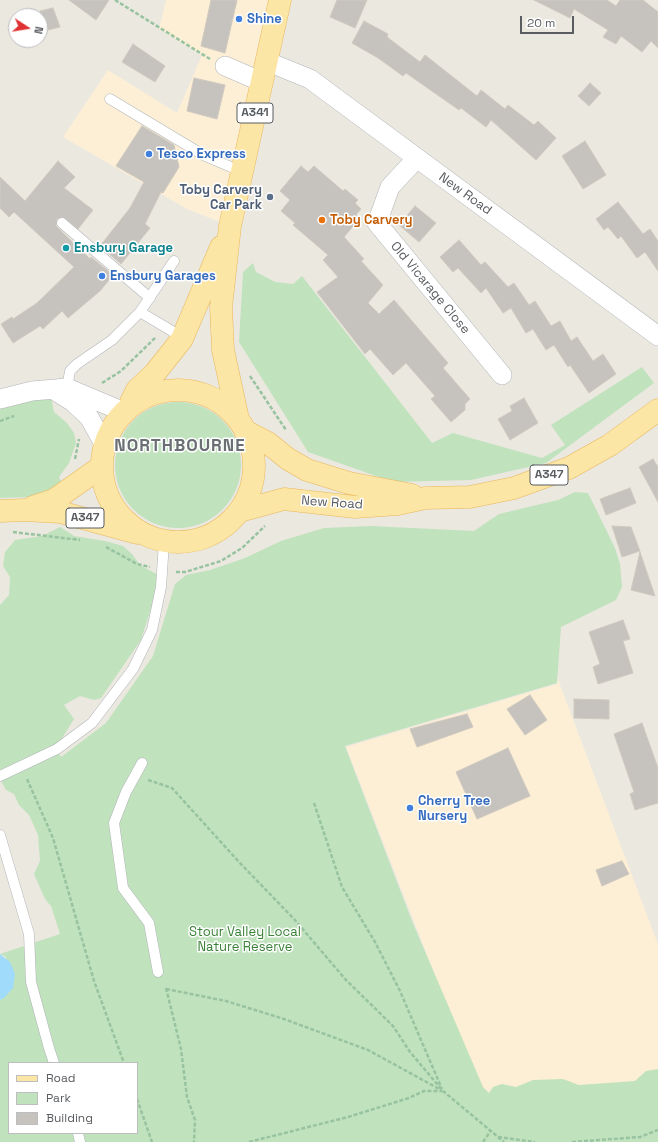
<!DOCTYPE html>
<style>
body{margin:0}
#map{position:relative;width:658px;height:1142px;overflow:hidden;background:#ebe8e0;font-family:"Space Grotesk",sans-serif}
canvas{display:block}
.legend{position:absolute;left:8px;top:1062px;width:130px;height:72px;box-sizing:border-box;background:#fff;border:1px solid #bdbec0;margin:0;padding:5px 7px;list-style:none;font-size:12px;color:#595d61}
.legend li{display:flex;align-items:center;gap:8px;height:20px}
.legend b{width:20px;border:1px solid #bdbec0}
.north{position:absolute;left:8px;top:8px;width:40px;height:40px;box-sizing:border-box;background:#fff;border:1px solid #bdbec0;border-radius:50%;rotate:102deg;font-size:11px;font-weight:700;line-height:16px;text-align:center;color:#595d61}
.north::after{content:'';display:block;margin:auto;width:14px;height:18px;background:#e03132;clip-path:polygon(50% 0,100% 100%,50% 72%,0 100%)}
.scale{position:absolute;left:520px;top:16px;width:54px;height:18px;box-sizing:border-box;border:2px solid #595d61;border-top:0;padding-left:5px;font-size:12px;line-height:14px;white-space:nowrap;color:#595d61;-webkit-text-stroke:3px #fff;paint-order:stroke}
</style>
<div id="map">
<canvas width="658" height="1142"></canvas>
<ul class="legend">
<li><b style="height:5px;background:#fbe6a5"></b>Road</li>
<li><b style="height:11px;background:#c0e2bd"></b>Park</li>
<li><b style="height:11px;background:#c6c3be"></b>Building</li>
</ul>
<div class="north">N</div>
<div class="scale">20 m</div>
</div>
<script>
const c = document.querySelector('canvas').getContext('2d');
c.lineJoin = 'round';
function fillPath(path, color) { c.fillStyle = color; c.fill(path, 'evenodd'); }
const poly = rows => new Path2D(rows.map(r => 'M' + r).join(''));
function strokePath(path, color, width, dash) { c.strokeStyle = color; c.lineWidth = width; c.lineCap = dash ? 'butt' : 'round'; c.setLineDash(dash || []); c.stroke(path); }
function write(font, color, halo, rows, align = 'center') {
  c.font = font + ' "Space Grotesk",sans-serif'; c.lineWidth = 3; c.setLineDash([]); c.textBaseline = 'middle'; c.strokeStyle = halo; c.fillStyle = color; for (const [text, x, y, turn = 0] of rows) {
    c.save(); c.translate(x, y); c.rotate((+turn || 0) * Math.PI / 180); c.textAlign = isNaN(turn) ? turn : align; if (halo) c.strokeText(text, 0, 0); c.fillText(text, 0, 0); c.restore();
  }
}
fillPath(poly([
 [166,0,280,0,230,226,187,209,63,137,108,70,177,113,202,55,159,29],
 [557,677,658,944,658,1087,487,1109,346,747,557,684]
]), '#fcefd5');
fillPath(poly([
 [253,263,256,272,275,282,293,284,302,276,432,443,453,433,542,458,565,445,551,425,642,367,654,383,546,463,471,480,393,482,308,452,239,342,243,272],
 [51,397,54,412,67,423,74,433,76,443,69,463,59,477,62,484,51,492,31,497,0,498,0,404],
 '115 465a63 63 0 1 1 126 0a63 63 0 1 1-126 0Z',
 [575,492,588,493,615,548,620,564,622,587,616,600,561,627,557,683,345,746,412,921,483,1087,489,1093,493,1087,502,1084,516,1087,533,1080,563,1079,579,1085,635,1081,646,1071,658,1069,658,1142,0,1142,0,1000,4,998,6,957,0,954,60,934,51,906,45,899,34,874,40,861,38,835,29,815,19,805,14,794,6,790,0,779,0,605,9,595,10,577,3,566,5,552,11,545,15,540,42,536,60,527,74,536,105,541,123,546,132,554,140,565,158,575,154,599,141,640,101,698,94,700,80,696,64,705,74,719,56,748,61,757,106,723,153,656,175,584,186,575,210,570,245,558,281,541,324,528,371,526,474,531,499,514,558,500],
 [9,1063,137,1063,137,1133,9,1133]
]), '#c0e2bd');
fillPath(poly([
 [0,954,10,962,15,974,13,988,4,998,0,1000]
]), '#a1dbfb');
const building = poly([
 [69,0,109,0,96,20,69,0],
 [211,0,237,0,225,53,201,46,211,0],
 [337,0,367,0,355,28,330,17,337,0],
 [534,0,607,0,616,6,620,0,643,0,658,12,658,48,651,41,642,52,621,36,616,44,603,37,608,30,574,9,570,18,534,0],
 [53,8,60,27,40,32,40,11,53,8],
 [364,21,388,34,387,37,420,62,425,55,477,96,481,90,505,109,508,105,534,125,538,121,556,138,536,160,491,120,486,127,461,108,459,110,406,73,403,76,378,58,352,43,364,21],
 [133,44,165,66,155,82,122,62,133,44],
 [194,78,225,85,217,119,187,111,194,78],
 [590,83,601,93,589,106,578,96,590,83],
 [142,126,174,145,179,167,163,193,161,192,145,224,150,228,121,264,100,246,130,208,144,182,116,166,142,126],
 [585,141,606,175,583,189,562,156,585,141],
 [58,161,75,177,64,188,93,210,78,229,63,217,57,219,56,226,90,259,91,257,113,275,100,291,68,318,62,311,43,329,40,326,13,343,1,324,12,317,13,319,37,303,74,267,14,212,9,217,0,208,0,177,25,201,58,161],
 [301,166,308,172,314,166,343,191,345,189,358,200,355,203,361,209,356,215,360,218,344,237,364,259,361,261,383,285,368,303,379,314,394,300,448,363,443,368,470,399,465,404,465,410,451,422,431,399,435,396,406,363,393,375,370,349,365,354,317,292,338,277,323,260,328,255,293,225,295,223,281,211,290,200,280,191,301,166],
 [618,202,643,234,650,229,658,241,658,271,645,252,637,258,621,236,618,239,608,227,604,230,596,219,618,202],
 [415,206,436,223,419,242,399,225,415,206],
 [459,240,481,265,485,262,508,287,514,283,529,305,535,301,551,326,560,321,571,341,577,337,593,361,603,354,616,374,589,393,570,365,568,367,554,345,546,350,533,329,526,333,511,308,503,313,486,288,481,293,458,268,453,272,440,257,459,240],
 [524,398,538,423,510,440,498,419,512,411,510,406,524,398],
 [653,459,658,467,658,502,639,467,653,459],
 [630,488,636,503,606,515,600,499,630,488],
 [612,526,631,527,640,551,622,557,612,526],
 [640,552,655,596,631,590,640,552],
 [623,620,630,639,623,641,633,673,598,684,593,667,600,664,589,632,623,620],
 [530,695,547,720,525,735,507,709,530,695],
 [574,699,609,700,609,719,574,718,574,699],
 [467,714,473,727,417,747,410,729,467,714],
 [642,723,658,768,658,803,635,810,630,794,634,792,614,734,642,723],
 [508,748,530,796,477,819,456,772,508,748],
 [622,861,629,874,602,886,596,870,622,861]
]);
fillPath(building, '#c6c3be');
strokePath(building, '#d0c9bf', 1);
const service = poly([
 [110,99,205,156,243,172],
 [62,223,150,298],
 [140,312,174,261],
 [67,388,70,371,77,364,112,340,140,312,172,331,182,339],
 [142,763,126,792,114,823,123,888,149,923,158,972],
 [0,776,57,749,92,723,133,669,152,630,161,587,164,542],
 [0,835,29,934,31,982,49,1048,54,1063],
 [78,1133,80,1142]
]);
const minor = poly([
 [266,61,310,79,658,336],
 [225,66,262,82],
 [417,158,390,187,377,223,502,375],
 [57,392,73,402,89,417,104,444],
 [0,399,32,391,67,388,124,412]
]);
const primary = poly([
 '102 466a76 76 0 1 1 152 0a76 76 0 1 1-152 0Z',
 [131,402,137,390,155,373,182,339,221,247],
 [238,419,223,350,221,307,230,226,280,0],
 [245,431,268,443,288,459,307,470,349,483,412,495],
 [33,507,54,500,101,467],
 [0,511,24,510,60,512,137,533],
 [240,511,284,499,355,507,398,504,425,498,470,497,514,488,569,468,610,445,658,410]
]);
strokePath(service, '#b1b4b8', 11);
strokePath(minor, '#b1b4b8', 20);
strokePath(primary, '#eab65a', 23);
strokePath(poly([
 [115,0,210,59],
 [250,376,286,430],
 [102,383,121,371,156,337],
 [0,421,14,416],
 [75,459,79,439],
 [13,532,80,540],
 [106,547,137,564,150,567],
 [176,572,185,572,221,561,242,548,265,526],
 [27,779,53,838,94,981,124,1063],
 [148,780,172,788,239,862,294,919,346,980,393,1026,410,1052,443,1091,504,1142],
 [314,803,342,887,375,942,400,991,442,1089],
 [166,988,181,1049,187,1097,195,1120,194,1142],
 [166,989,226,1001,284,1019,368,1050,441,1090],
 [137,1099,152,1142],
 [498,1137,535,1142],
 [249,1142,348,1117,409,1098,424,1091,442,1091],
 [483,1142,490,1132],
 [572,1142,640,1137,658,1130]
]), '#97c3a0', 2.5, [4, 2]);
strokePath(service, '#fff', 10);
strokePath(minor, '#fff', 19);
strokePath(primary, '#fbe6a5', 22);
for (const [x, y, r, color] of [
 [239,19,4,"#3f7fe0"],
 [149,154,4,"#3f7fe0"],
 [270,197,4,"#5c6f8a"],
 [322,220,4,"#e8710a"],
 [66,248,4,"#0f9aa8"],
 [102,276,4,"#3f7fe0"],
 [410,808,4,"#3f7fe0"]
]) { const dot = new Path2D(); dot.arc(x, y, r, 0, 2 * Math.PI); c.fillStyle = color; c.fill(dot); strokePath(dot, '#fff', 1.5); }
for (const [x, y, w] of [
 [255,113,36],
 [549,475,38],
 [85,518,38]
]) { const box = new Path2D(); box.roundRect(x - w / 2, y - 10, w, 20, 3); c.fillStyle = '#fff'; c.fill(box); strokePath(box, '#595d61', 1); }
write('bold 12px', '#595d61', null, [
 ["A341",255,113],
 ["A347",549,475],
 ["A347",85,518]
]);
write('bold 13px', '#366cbe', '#fff', [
 ["Shine",247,19],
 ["Tesco Express",157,154],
 ["Ensbury Garages",110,276],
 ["Cherry Tree",418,801],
 ["Nursery",418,816]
], 'left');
write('bold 13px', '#4e5e75', '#fff', [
 ["Toby Carvery",262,190],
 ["Car Park",262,205]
], 'right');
write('13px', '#595d61', '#fff', [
 ["New Road",465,194,36],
 ["Old Vicarage Close",430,288,50],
 ["New Road",332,503,4]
]);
write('bold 13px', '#c56008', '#fff', [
 ["Toby Carvery",330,220]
], 'left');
write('bold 13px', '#0d838f', '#fff', [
 ["Ensbury Garage",74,248]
], 'left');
write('13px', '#3a8138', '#fff', [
 ["Stour Valley Local",245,932],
 ["Nature Reserve",245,947]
]);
c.letterSpacing = '1px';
write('bold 17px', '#6a6f73', '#fff', [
 ["NORTHBOURNE",180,446]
]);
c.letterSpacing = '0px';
</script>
